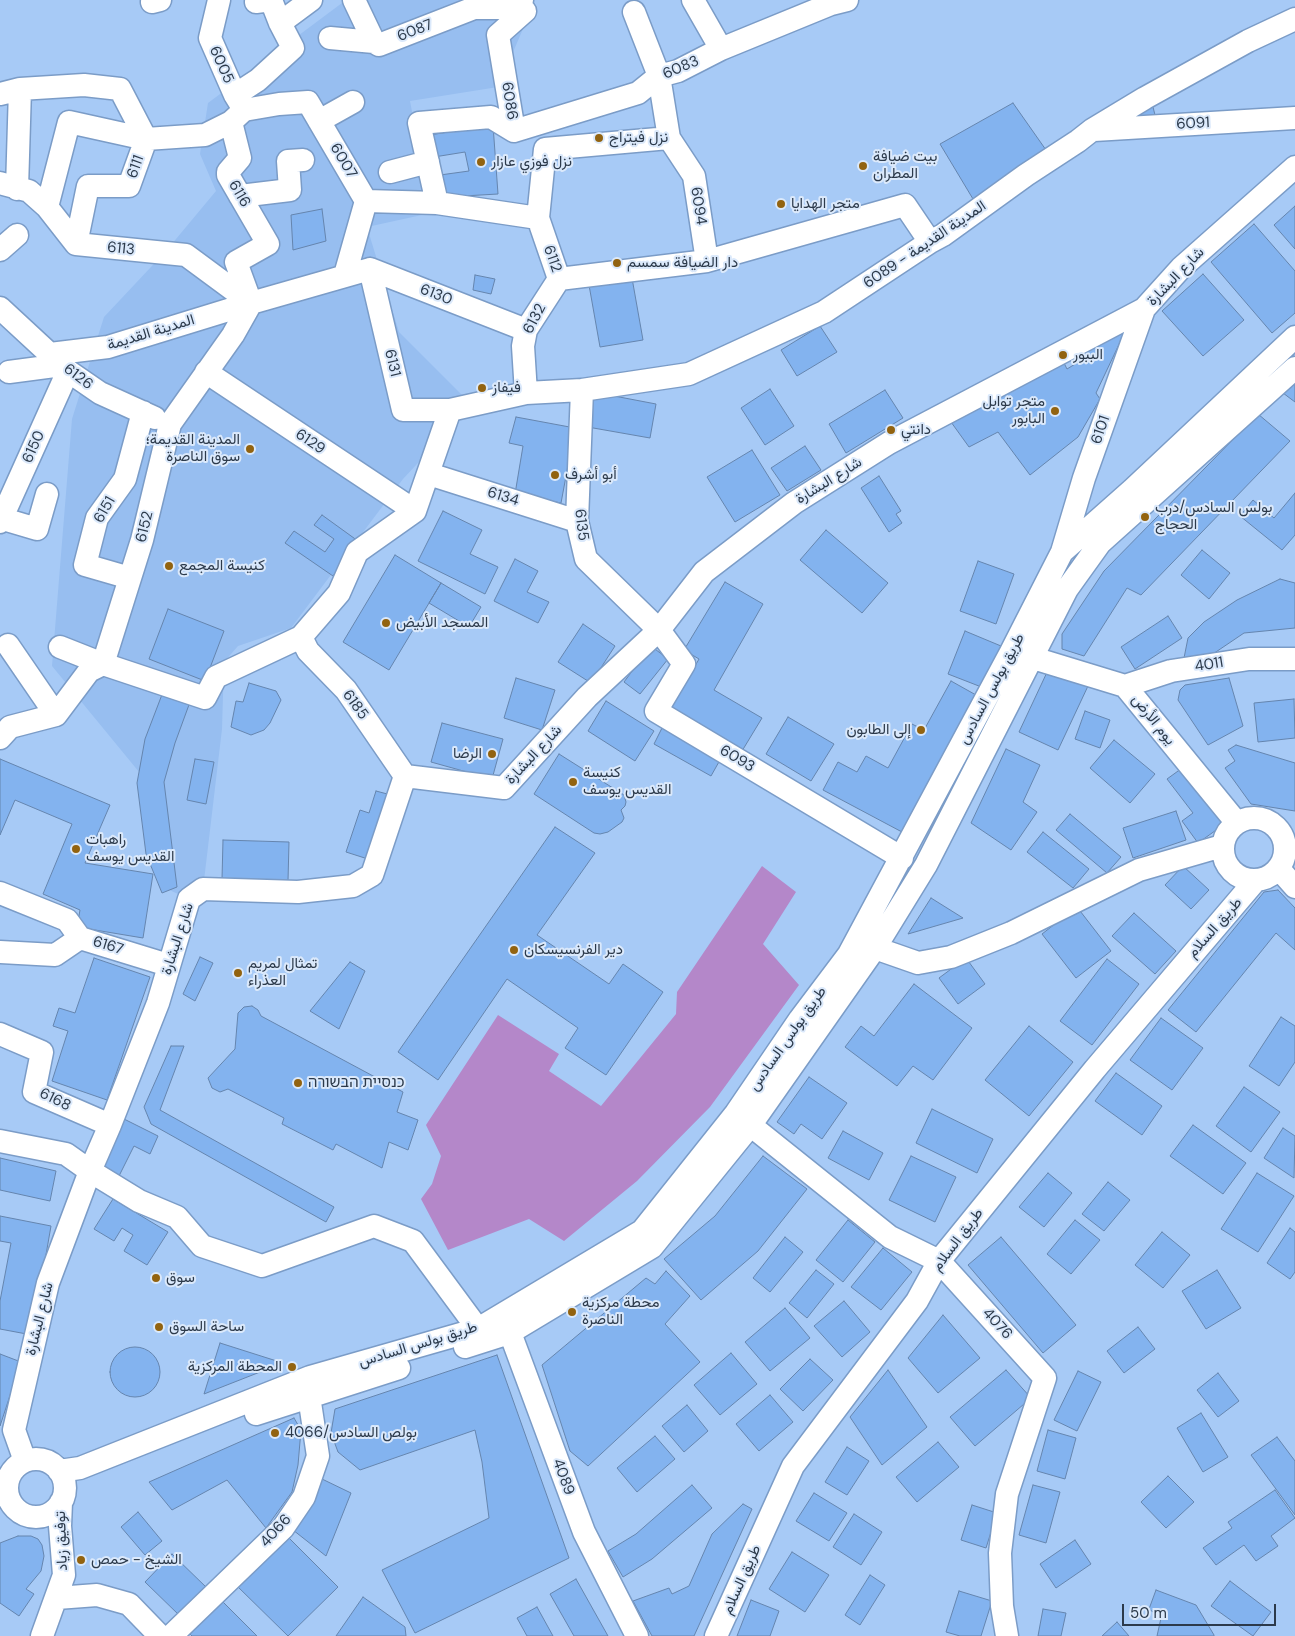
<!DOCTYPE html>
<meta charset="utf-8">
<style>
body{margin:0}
#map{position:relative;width:1295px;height:1636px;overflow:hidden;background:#a7caf6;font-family:"DM Sans",sans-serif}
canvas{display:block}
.scale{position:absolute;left:1122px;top:1604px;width:154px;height:22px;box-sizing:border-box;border:2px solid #2c3a4b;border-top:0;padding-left:6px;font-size:15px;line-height:18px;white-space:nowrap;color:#2c3a4b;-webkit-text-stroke:4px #dbe9fb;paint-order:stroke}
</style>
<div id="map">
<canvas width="1295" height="1636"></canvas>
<div class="scale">50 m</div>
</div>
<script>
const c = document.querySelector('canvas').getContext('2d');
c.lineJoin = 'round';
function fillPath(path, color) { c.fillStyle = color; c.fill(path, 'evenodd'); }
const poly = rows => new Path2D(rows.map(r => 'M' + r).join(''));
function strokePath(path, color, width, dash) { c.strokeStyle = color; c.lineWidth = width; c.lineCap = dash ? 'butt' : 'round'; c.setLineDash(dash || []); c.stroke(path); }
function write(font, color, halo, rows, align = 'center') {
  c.font = font + ' "DM Sans",Vazirmatn,"Noto Sans Hebrew",sans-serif'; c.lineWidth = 4; c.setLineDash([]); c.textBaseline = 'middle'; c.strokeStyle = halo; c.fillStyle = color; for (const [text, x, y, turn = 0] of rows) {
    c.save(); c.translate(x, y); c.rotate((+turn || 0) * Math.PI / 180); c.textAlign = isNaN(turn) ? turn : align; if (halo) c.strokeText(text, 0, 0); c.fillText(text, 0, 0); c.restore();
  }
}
fillPath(poly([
 [346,0,528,0,532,8,498,87,410,101,431,213,367,227,399,332,472,405,403,479,291,628,238,646,224,662,222,729,203,889,189,899,165,888,144,778,52,666,72,419,104,317,166,251,216,191,200,154,208,103]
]), '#97bef0');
fillPath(poly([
 [762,866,796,892,763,944,799,985,710,1107,637,1181,564,1241,529,1219,448,1250,421,1199,432,1184,441,1156,426,1125,498,1015,559,1054,549,1071,601,1106,676,1014,677,992]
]), '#b487c9');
const building = poly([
 [1151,99,1157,123,1140,122,1137,107,1151,99],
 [1013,103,1046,150,973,199,940,144,1013,103],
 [493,125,498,194,446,197,440,175,469,171,465,152,434,157,423,136,493,125],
 [1295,206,1295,249,1274,225,1295,206],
 [322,209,326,241,293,250,291,215,322,209],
 [1254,224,1295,271,1295,313,1272,333,1211,262,1254,224],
 [1203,274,1244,320,1203,356,1162,311,1203,274],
 [475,275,495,279,491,294,473,290,475,275],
 [632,278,643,340,600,347,589,285,632,278],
 [820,326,837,352,797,376,781,350,820,326],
 [1119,328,1123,336,1096,393,1100,399,1078,437,1030,475,998,432,969,447,951,422,1063,361,1067,369,1085,358,1083,354,1119,328],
 [1295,378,1295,402,1283,393,1295,378],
 [770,389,794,426,765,445,741,408,770,389],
 [885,390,903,418,846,453,829,424,885,390],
 [588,391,656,404,650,438,582,426,588,391],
 [1258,414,1290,441,1141,595,1127,588,1084,656,1062,649,1062,634,1104,571,1258,414],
 [516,417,575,428,561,503,515,494,523,446,509,443,516,417],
 [805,446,821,470,787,491,771,468,805,446],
 [752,450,780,495,735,522,707,477,752,450],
 [879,476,901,511,896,514,902,523,889,532,861,488,879,476],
 [1295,493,1295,535,1282,550,1240,516,1253,500,1274,518,1295,493],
 [443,511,482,530,470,554,498,567,485,594,418,561,443,511],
 [322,515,358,541,333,576,285,543,294,531,325,552,334,539,314,525,322,515],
 [826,530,888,583,862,613,800,560,826,530],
 [1202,550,1230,573,1209,599,1181,575,1202,550],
 [395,555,441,583,389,670,343,642,395,555],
 [515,559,538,571,527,592,549,602,538,623,494,601,515,559],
 [978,561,1014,574,996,624,960,611,978,561],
 [1280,579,1295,583,1295,628,1244,633,1204,660,1184,658,1188,638,1204,622,1237,600,1280,579],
 [725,582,763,604,714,690,762,718,742,751,670,710,699,659,684,650,725,582],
 [441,583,481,607,469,627,429,603,441,583],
 [168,609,224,631,205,681,149,659,168,609],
 [1168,616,1182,638,1135,669,1121,647,1168,616],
 [583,624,615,646,591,683,558,662,583,624],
 [965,631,1001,646,984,688,948,674,965,631],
 [651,646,668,659,640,694,624,682,651,646],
 [1049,668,1088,686,1058,750,1019,732,1049,668],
 [516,678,555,690,542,730,504,718,516,678],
 [1229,678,1243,726,1208,745,1178,700,1180,690,1185,685,1229,678],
 [951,681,976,695,902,832,823,790,838,762,857,772,866,756,888,768,912,724,924,730,951,681],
 [249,683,276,691,281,700,270,723,264,730,251,735,231,727,236,701,243,702,249,683],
 [163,692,190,702,175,743,164,782,177,887,162,893,146,854,137,783,145,739,163,692],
 [1294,699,1295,738,1258,742,1254,703,1294,699],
 [606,701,654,731,635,761,588,731,606,701],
 [1085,711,1110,720,1100,748,1075,739,1085,711],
 [788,717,834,744,811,781,766,754,788,717],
 [442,723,503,739,492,779,431,762,442,723],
 [662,728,720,760,711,776,654,744,662,728],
 [1114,740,1155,774,1130,803,1090,768,1114,740],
 [1236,745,1295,763,1295,811,1251,804,1225,768,1235,761,1228,750,1236,745],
 [1006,749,1040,765,1023,802,1037,812,1011,850,971,823,1006,749],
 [559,754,624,795,626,802,625,806,621,810,624,818,622,822,608,832,600,834,594,833,534,794,559,754],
 [0,759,110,805,85,863,153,874,143,938,77,927,80,910,43,894,72,824,15,800,0,835,0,759],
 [195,759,214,762,206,804,187,800,195,759],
 [1185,766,1226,823,1198,843,1182,821,1193,813,1167,779,1185,766],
 [376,791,391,795,371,860,346,852,360,810,369,813,376,791],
 [1176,811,1186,840,1133,858,1123,828,1176,811],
 [1070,814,1121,857,1107,873,1056,830,1070,814],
 [555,827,595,853,537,935,609,984,623,964,663,992,606,1075,565,1048,578,1028,507,979,438,1080,398,1052,555,827],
 [1043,832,1089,869,1073,888,1027,852,1043,832],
 [223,840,289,842,288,881,222,879,223,840],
 [1183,866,1209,890,1191,909,1165,885,1183,866],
 [1278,890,1295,908,1295,950,1276,933,1196,1032,1168,1010,1264,892,1278,890],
 [931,898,963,918,908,934,931,898],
 [1077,907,1111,951,1076,978,1042,934,1077,907],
 [1134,913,1176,951,1155,974,1112,936,1134,913],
 [200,957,213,963,195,1001,183,994,200,957],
 [94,958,150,977,107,1100,52,1081,68,1031,53,1026,59,1008,75,1013,94,958],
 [966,958,985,984,958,1004,939,978,966,958],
 [1107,959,1139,984,1092,1045,1060,1021,1107,959],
 [350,962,365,971,339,1029,310,1011,350,962],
 [914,984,972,1028,933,1080,913,1066,897,1086,845,1047,861,1026,874,1036,914,984],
 [252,1006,258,1010,261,1016,403,1092,397,1112,418,1120,408,1150,389,1142,382,1168,336,1144,333,1150,282,1124,284,1118,228,1089,220,1092,212,1088,208,1078,235,1049,238,1013,244,1007,252,1006],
 [1281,1017,1295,1026,1295,1062,1279,1086,1249,1066,1281,1017],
 [1161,1018,1203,1048,1172,1090,1130,1060,1161,1018],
 [1029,1026,1073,1062,1029,1116,985,1080,1029,1026],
 [171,1046,184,1046,160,1110,334,1207,326,1222,151,1124,144,1107,171,1046],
 [1116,1073,1162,1106,1142,1135,1095,1101,1116,1073],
 [809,1077,847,1103,822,1139,801,1124,794,1134,777,1122,809,1077],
 [1244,1087,1280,1112,1251,1152,1216,1126,1244,1087],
 [932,1109,993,1139,977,1173,916,1143,932,1109],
 [124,1119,158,1136,150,1154,134,1146,117,1180,99,1171,124,1119],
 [1193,1125,1246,1163,1223,1194,1170,1156,1193,1125],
 [1283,1128,1295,1136,1294,1178,1264,1158,1283,1128],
 [843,1131,883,1153,869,1180,828,1158,843,1131],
 [763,1156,807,1189,758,1251,701,1300,664,1259,715,1216,763,1156],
 [911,1156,956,1177,935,1222,889,1200,911,1156],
 [0,1158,56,1171,50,1201,0,1190,0,1158],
 [1048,1173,1072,1193,1044,1227,1019,1207,1048,1173],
 [1257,1173,1294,1196,1258,1252,1221,1229,1257,1173],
 [1108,1182,1130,1200,1104,1231,1082,1214,1108,1182],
 [113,1199,168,1232,147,1265,124,1251,133,1235,122,1228,114,1241,94,1229,113,1199],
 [0,1216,51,1226,32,1335,0,1329,0,1301,11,1243,0,1241,0,1216],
 [848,1220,875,1242,843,1282,816,1260,848,1220],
 [1075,1220,1100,1240,1071,1274,1047,1254,1075,1220],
 [1290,1228,1295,1232,1295,1272,1290,1279,1267,1263,1290,1228],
 [1162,1232,1190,1255,1163,1288,1135,1265,1162,1232],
 [785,1237,803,1252,770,1292,753,1278,785,1237],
 [1001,1237,1076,1325,1043,1353,968,1265,1001,1237],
 [883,1248,912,1272,881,1310,851,1287,883,1248],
 [816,1270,834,1284,807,1318,789,1303,816,1270],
 [1217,1270,1241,1308,1206,1329,1182,1291,1217,1270],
 [666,1271,690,1296,665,1324,700,1362,588,1466,570,1451,542,1365,646,1278,655,1284,666,1271],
 [844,1301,870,1332,842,1357,814,1326,844,1301],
 [785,1308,810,1338,770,1371,745,1342,785,1308],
 [943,1315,980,1358,938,1393,908,1358,943,1315],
 [1138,1327,1155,1349,1124,1373,1107,1351,1138,1327],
 [220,1343,283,1363,204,1394,220,1343],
 '110 1372a25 25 0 1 1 50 0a25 25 0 1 1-50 0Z',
 [731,1353,757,1384,720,1415,694,1385,731,1353],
 [0,1354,21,1362,0,1426,0,1354],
 [497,1355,569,1558,415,1633,382,1570,489,1518,482,1462,475,1430,360,1470,338,1452,331,1433,335,1409,497,1355],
 [810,1359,833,1380,803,1411,780,1389,810,1359],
 [888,1370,927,1427,882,1465,850,1417,888,1370],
 [1006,1370,1031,1398,975,1446,950,1417,1006,1370],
 [1078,1371,1101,1382,1077,1431,1054,1420,1078,1371],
 [1218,1373,1239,1401,1218,1417,1197,1390,1218,1373],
 [770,1395,793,1422,759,1451,736,1424,770,1395],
 [687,1405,708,1431,684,1452,662,1426,687,1405],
 [1201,1413,1228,1457,1203,1472,1177,1428,1201,1413],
 [294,1418,301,1430,298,1465,292,1492,266,1528,227,1480,172,1510,149,1482,294,1418],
 [1048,1430,1076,1438,1065,1479,1037,1471,1048,1430],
 [655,1436,675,1459,637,1492,617,1468,655,1436],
 [1277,1437,1295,1461,1295,1515,1251,1455,1277,1437],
 [938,1442,959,1467,917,1502,896,1477,938,1442],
 [847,1447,869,1461,847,1495,825,1482,847,1447],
 [1168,1476,1194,1502,1166,1528,1141,1502,1168,1476],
 [322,1479,351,1493,326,1556,293,1530,322,1479],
 [692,1485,712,1508,652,1559,623,1577,608,1551,636,1534,692,1485],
 [1033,1485,1060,1492,1046,1543,1019,1535,1033,1485],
 [1275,1490,1295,1518,1271,1536,1278,1546,1256,1561,1244,1545,1216,1565,1203,1548,1232,1528,1228,1522,1275,1490],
 [814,1493,847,1513,829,1541,796,1521,814,1493],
 [743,1504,752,1509,694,1636,652,1636,633,1601,669,1588,672,1594,689,1586,712,1534,743,1504],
 [972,1505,997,1513,986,1548,961,1540,972,1505],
 [138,1512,162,1541,145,1555,121,1527,138,1512],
 [854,1514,882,1532,861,1565,833,1547,854,1514],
 [286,1535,338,1587,288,1636,236,1585,286,1535],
 [18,1536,31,1536,38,1539,42,1545,44,1556,41,1571,26,1589,34,1594,19,1616,0,1603,0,1543,18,1536],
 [1075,1540,1091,1564,1056,1588,1040,1564,1075,1540],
 [792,1552,829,1575,805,1612,769,1589,792,1552],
 [172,1554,207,1588,180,1616,145,1582,172,1554],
 [870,1575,885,1585,860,1625,845,1615,870,1575],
 [576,1579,608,1636,574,1636,550,1594,576,1579],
 [1230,1581,1271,1612,1253,1636,1211,1606,1230,1581],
 [1156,1590,1196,1605,1214,1635,1214,1636,1157,1636,1161,1618,1149,1609,1156,1590],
 [959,1591,992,1601,981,1636,960,1636,946,1632,959,1591],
 [363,1597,405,1627,406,1636,336,1636,363,1597],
 [751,1600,779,1611,770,1636,737,1636,751,1600],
 [222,1601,257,1636,192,1636,188,1632,222,1601],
 [537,1607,553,1636,527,1636,517,1618,537,1607],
 [1043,1609,1066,1613,1061,1636,1038,1636,1043,1609],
 [1117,1622,1129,1636,1102,1636,1117,1622]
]);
fillPath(building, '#83b3ef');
strokePath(building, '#6585ae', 1);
const minor = poly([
 [219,0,210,38,235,95,243,108],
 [354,0,374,42],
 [693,0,721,49],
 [152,2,160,0],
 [634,12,659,76,669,138,694,176,707,261],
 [280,23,311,0],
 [330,38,374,42,379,45,474,8,517,8],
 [0,94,20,89,84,85,120,89,146,139],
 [235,95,258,80,293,48,280,23,271,0,256,2],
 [244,110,279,104,308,102,366,201],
 [319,121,353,102],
 [231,122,240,158,228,172,228,175,268,244,236,262,251,303],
 [1094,130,1295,118],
 [514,131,638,93,659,76,678,71,721,49,831,4,847,0],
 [390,172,428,162],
 [0,183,29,191,47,207,76,244,186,255,251,303],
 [17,189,20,89],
 [240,196,290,190,288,161,303,160],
 [366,201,437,203,538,218],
 [437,203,419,123,491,117,514,131,498,35,525,11,517,8,522,0],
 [47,207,69,122,146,139,205,135,231,122,244,110],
 [76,244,88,186,129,186,146,139],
 [0,250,17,235],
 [370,269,403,410,450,410,526,393,582,390,689,374,824,312,930,242,943,235,1026,175,1078,141,1092,130,1145,98,1248,41,1295,19],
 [345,275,366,201],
 [559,279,707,261,905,205,930,242],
 [559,279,538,218,545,149,669,138],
 [251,303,233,335,170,424,142,540,103,664,205,698,216,677,301,637,339,593,357,552,415,511],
 [0,308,68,371,100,393,155,418],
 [50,354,108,347,251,303,370,269,526,330],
 [9,372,62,365],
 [206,372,415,511],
 [582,390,577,521,586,559,659,630,684,664,656,711,902,858],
 [526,393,523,346,526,330,559,279],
 [429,474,577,521],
 [415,511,450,410],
 [0,518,37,529,47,494],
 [0,522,68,371],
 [1062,552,1084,478,1144,309],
 [130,578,85,565,97,518,125,479,143,412],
 [301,637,308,651,346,690,405,776],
 [8,645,56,715,89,671,103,664,60,647],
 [1020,654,1125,686,1237,823],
 [1125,686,1171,671,1249,659,1295,659],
 [0,738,10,727,56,715],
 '1223 849a31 31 0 1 1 62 0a31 31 0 1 1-62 0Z',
 [1279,869,1295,887],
 [0,893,67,920,80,938,168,965],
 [862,951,875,948,918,963,951,957,1011,933,1139,870,1222,846],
 [0,952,55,955,80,938],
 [0,1034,42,1052,34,1092,110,1125],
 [739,1116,890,1237,939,1261,1045,1378,1007,1494,1000,1553,1002,1606,1007,1636],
 [0,1141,66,1154,90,1171,139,1201,177,1217,202,1246,262,1266,374,1226,413,1241,478,1329],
 [505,1319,584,1532,637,1636],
 [465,1347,509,1333,652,1247,750,1126,875,948,926,865,1067,589,1100,543,1295,368],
 [256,1414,399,1368],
 '7 1488a29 29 0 1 1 58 0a29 29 0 1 1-58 0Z',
 [25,1461,14,1430,48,1283,90,1171,110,1125,158,1003,189,899,203,889,298,892,353,886,372,875,405,776,504,788,587,697,659,630,704,572,794,503,889,443,1144,309,1181,268,1295,167],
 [59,1471,80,1468,310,1377,478,1329,642,1231,736,1113,800,1019,849,954,1011,652,1062,552,1132,490,1295,337],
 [57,1598,97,1595,129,1604,160,1636],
 [42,1636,64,1575,60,1526,61,1502],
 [171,1636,283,1528,304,1497,318,1456,309,1396],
 [716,1636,793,1466,917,1301,939,1261,1095,1069,1255,881]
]);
strokePath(minor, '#7b9cc7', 25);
strokePath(minor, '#fff', 22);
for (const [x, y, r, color] of [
 [599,138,5,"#926310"],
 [481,162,5,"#926310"],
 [863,166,5,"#926310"],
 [781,204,5,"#926310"],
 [617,263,5,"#926310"],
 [1063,355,5,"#926310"],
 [482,388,5,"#926310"],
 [1055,411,5,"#926310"],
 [891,430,5,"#926310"],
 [250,449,5,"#926310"],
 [555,475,5,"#926310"],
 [1145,517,5,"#926310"],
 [169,566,5,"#926310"],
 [386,623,5,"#926310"],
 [921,730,5,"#926310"],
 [492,754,5,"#926310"],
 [573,782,5,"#926310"],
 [76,849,5,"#926310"],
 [514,950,5,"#926310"],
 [238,973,5,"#926310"],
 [298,1083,5,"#926310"],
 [156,1278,5,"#926310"],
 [572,1312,5,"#926310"],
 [159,1327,5,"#926310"],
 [292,1367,5,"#926310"],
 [275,1433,5,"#926310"],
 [81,1560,5,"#926310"]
]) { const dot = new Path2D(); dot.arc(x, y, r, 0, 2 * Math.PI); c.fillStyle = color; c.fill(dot); strokePath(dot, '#dbe9fb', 2); }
write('15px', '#2c3a4b', '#dbe9fb', [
 ["6087",415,31,-21],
 ["6005",221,65,66],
 ["6083",681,68,-23],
 ["6086",509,101,81],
 ["6091",1193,124,-3],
 ["6007",343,161,59],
 ["6111",136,167,-70],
 ["6116",239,194,60],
 ["6094",698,206,81],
 ["المدينة القديمة - 6089",925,245,-34],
 ["6113",121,249,6],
 ["6112",552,259,71],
 ["شارع البشارة",1176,277,-46],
 ["6130",436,295,21],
 ["6132",535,319,-62],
 ["المدينة القديمة",151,333,-17],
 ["6131",392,363,77],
 ["6126",78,377,37],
 ["6101",1101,430,-71],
 ["6129",310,442,34],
 ["6150",34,447,-66],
 ["شارع البشارة",829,481,-32],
 ["6134",503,497,17],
 ["6151",105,510,-60],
 ["6135",581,525,83],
 ["6152",145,527,-76],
 ["4011",1209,665,-9],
 ["طريق بولس السادس",992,689,-62],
 ["6185",355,705,54],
 ["يوم الأرض",1153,720,51],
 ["شارع البشارة",534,755,-47],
 ["6093",737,759,31],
 ["طريق السلام",1215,928,-49],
 ["شارع البشارة",178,939,-72],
 ["6167",108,946,17],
 ["طريق بولس السادس",788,1039,-55],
 ["6168",55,1100,26],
 ["طريق السلام",958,1240,-53],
 ["شارع البشارة",40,1319,-76],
 ["4076",997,1324,48],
 ["طريق بولس السادس",418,1345,-17],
 ["4089",563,1477,70],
 ["4066",276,1531,-48],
 ["توفيق زياد",62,1541,-92],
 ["طريق السلام",742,1580,-66]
]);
write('15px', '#2c3a4b', '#dbe9fb', [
 ["نزل فيتراج",609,138],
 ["بيت ضيافة",873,157],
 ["المطران",873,174],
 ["نزل فوزي عازار",491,162],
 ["متجر الهدايا",791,204],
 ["دار الضيافة سمسم",627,263],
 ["الببور",1073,355],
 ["فيفاز",492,388],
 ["متجر توابل",1045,402,"right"],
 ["البابور",1045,419,"right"],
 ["دانتي",901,430],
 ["المدينة القديمة؛",240,440,"right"],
 ["سوق الناصرة",240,457,"right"],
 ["أبو أشرف",565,475],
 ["بولس السادس/درب",1155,508],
 ["الحجاج",1155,525],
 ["كنيسة المجمع",179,566],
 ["المسجد الأبيض",396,623],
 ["إلى الطابون",911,730,"right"],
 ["الرضا",482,754,"right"],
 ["كنيسة",583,773],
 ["القديس يوسف",583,790],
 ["راهبات",86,840],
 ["القديس يوسف",86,857],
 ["دير الفرنسيسكان",524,950],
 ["تمثال لمريم",248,964],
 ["العذراء",248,981],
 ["כנסיית הבשורה",308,1083],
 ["سوق",166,1278],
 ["محطة مركزية",582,1303],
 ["الناصرة",582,1320],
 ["ساحة السوق",169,1327],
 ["المحطة المركزية",282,1367,"right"],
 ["بولص السادس/4066",285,1433],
 ["الشيخ - حمص",91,1560]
], 'left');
</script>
